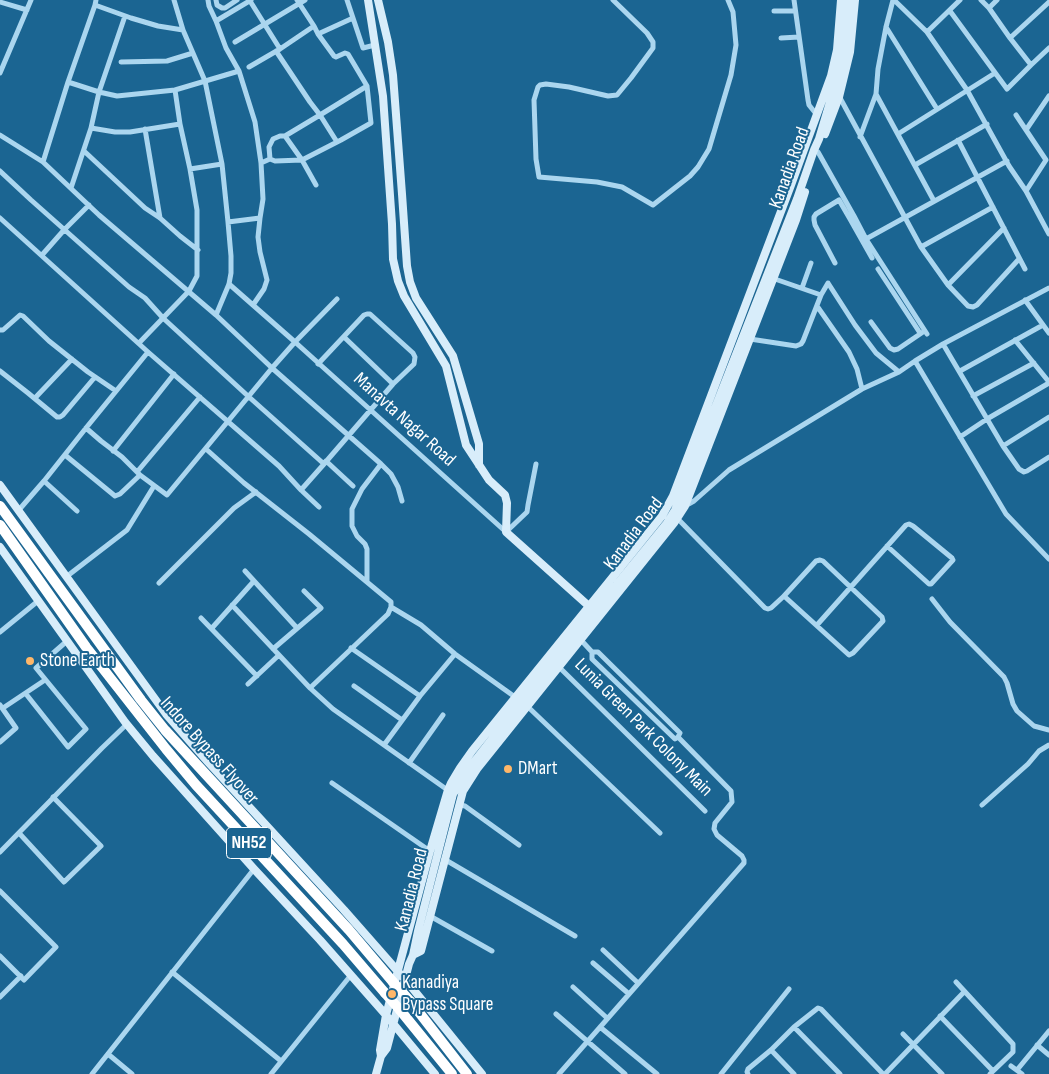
<!DOCTYPE html>
<style>
body{margin:0}
canvas{display:block;background:#1b6592}
</style>
<canvas width="1049" height="1074"></canvas>
<script>
const c = document.querySelector('canvas').getContext('2d');
c.lineJoin = 'round';
const poly = rows => new Path2D(rows.map(r => 'M' + r).join(''));
function strokePath(path, color, width, dash) { c.strokeStyle = color; c.lineWidth = width; c.lineCap = dash ? 'butt' : 'round'; c.setLineDash(dash || []); c.stroke(path); }
function write(font, color, halo, rows, align = 'center') {
  c.font = font + ' "Sofia Sans Condensed",sans-serif'; c.lineWidth = 4; c.setLineDash([]); c.textBaseline = 'middle'; c.strokeStyle = halo; c.fillStyle = color; for (const [text, x, y, turn = 0] of rows) {
    c.save(); c.translate(x, y); c.rotate((+turn || 0) * Math.PI / 180); c.textAlign = isNaN(turn) ? turn : align; if (halo) c.strokeText(text, 0, 0); c.fillText(text, 0, 0); c.restore();
  }
}
strokePath(poly([
 [96,0,95,5,131,18,158,26,183,30,205,81,222,164],
 [174,0,183,30],
 [208,0,209,6,216,21],
 [216,0,217,5,222,8,225,8,237,0],
 [613,0,647,33,653,42,653,48,631,78,617,95,608,96,569,87,546,84,540,85,538,87,534,100,536,159,539,177,597,182,622,187,653,205,690,176,698,167,709,149,731,75,736,45,733,12,728,0],
 [794,0,808,100,809,105,817,115],
 [894,0,927,32,967,90,1009,166,1026,191,1049,234],
 [981,0,989,8,1010,38],
 [250,1,280,49],
 [0,2,27,10],
 [989,8,997,0],
 [774,11,795,11],
 [950,11,1007,89,1031,65,1010,38,1049,2],
 [353,18,363,48,375,45],
 [314,26,318,34,353,18,347,0],
 [886,27,937,109],
 [927,32,960,0],
 [781,38,799,37],
 [235,42,305,0],
 [276,51,310,102,320,115,367,86,348,54,345,53,336,57,334,56,318,34],
 [121,62,167,61,193,53],
 [1031,65,1049,48],
 [249,67,280,49,314,26,297,0],
 [239,71,226,48,216,21,251,0],
 [0,73,31,0],
 [68,82,95,5],
 [876,94,934,201],
 [839,96,921,247,948,285,968,306,973,307,977,305,1019,259],
 [1016,115,1046,160,1026,191],
 [180,124,190,169,197,210,197,276,189,291,163,318,249,397,324,464,393,384,414,364,415,357,413,353,370,314,367,314,364,315,318,364],
 [91,128,99,92,117,96,175,90],
 [145,129,160,218],
 [1026,130,1049,96],
 [898,134,995,73],
 [0,135,43,162,99,215,216,315,229,284,231,273,231,256,228,222,260,218,263,199,261,163,255,122,239,71,175,90,180,124,130,132,115,132,91,128,71,188],
 [285,136,302,160,316,185],
 [860,137,876,94,878,69,886,27,893,0],
 [958,140,1025,269],
 [814,150,818,152,854,216,866,239,927,334],
 [84,151,145,208,160,218,180,236,198,250],
 [270,159,275,161,302,160,341,140,371,123,367,86],
 [43,162,68,82,99,92,125,16],
 [261,163,270,159,269,147,273,139,280,136,285,136,320,115,337,142],
 [915,165,987,124],
 [190,169,222,164,228,222],
 [0,171,31,200,129,287,145,298,163,318,139,343],
 [0,218,148,352,279,466,301,490,324,464],
 [850,219,872,258],
 [866,239,1007,161],
 [921,247,993,207],
 [42,255,64,230,89,205],
 [835,263,815,225,814,220,814,217,816,214,839,200,850,219,854,216],
 [878,269,920,333],
 [772,278,821,295],
 [229,284,295,342,337,299],
 [948,285,1004,228],
 [802,288,811,263],
 [1025,300,1049,333],
 [253,305,264,289,267,280,260,252,258,237,260,218],
 [817,306,849,352,857,369,862,389],
 [871,322,890,348,894,350,898,349,923,332],
 [0,330,3,330,20,315,23,316,49,341,88,372,116,391],
 [344,337,393,384],
 [750,339,796,346,801,344,803,341,821,295,828,283,855,325,876,353,899,372],
 [1015,340,1049,382],
 [943,344,1003,446,1019,469,1024,472,1027,471,1049,457],
 [915,361,1006,514,1049,559],
 [0,371,28,393,57,417,60,417,63,415,95,377],
 [960,371,1043,325],
 [973,396,1034,363],
 [35,398,72,359],
 [86,428,101,441,122,457,140,475,167,495,272,368,216,315],
 [960,437,987,419,1049,383],
 [1003,446,1049,417],
 [206,449,244,483,309,534,391,602,391,607,388,614,310,688],
 [113,451,174,374],
 [65,455,115,496,120,494,140,475],
 [326,461,353,486],
 [137,472,200,397],
 [44,481,77,511],
 [301,490,319,507],
 [402,501,398,487,391,474,381,464,272,368,295,342,506,532,527,512,528,505,536,464],
 [685,506,694,501,729,470,862,389,899,372,915,361,943,344,1049,288],
 [18,511,44,481,86,428,148,352],
 [677,518,765,608,768,609,771,608,784,596,816,561,820,560,823,561,882,617,883,621,853,653,849,655,784,596],
 [245,571,297,628],
 [66,577,127,530,154,486],
 [367,582,367,549,365,544,357,536,352,526,352,509,362,489,381,464],
 [159,583,234,508,256,492],
 [932,599,950,622,1004,677,1007,683,1013,704,1017,711,1034,726,1049,730],
 [232,605,310,688,333,709,449,791],
 [391,607,421,625,455,654,515,697],
 [201,618,257,676],
 [817,625,906,525,909,524,913,526,952,558,953,560,931,584,929,584,887,546],
 [212,628,254,581],
 [0,632,38,601],
 [580,639,592,652],
 [351,648,420,696],
 [273,649,321,608,304,591],
 [592,652,598,652,680,733,678,737,675,739,592,659,592,652],
 [559,667,705,811],
 [248,684,279,655],
 [354,686,402,720],
 [26,694,68,747,86,729,36,668,67,641],
 [0,705,16,728,0,742],
 [526,705,660,833],
 [3,708,45,680],
 [384,745,420,696,455,654],
 [409,763,443,715],
 [332,783,430,851],
 [460,805,465,806,519,845],
 [982,805,1028,764,1039,751,1049,745],
 [19,833,64,882,101,846,53,797],
 [0,852,102,748,127,724],
 [444,859,575,936],
 [0,891,56,947,24,980,0,956],
 [430,916,492,951],
 [603,950,638,983],
 [593,963,629,994],
 [172,972,281,1061],
 [956,982,1013,1044,1013,1052,990,1074],
 [573,987,607,1018],
 [0,997,21,976],
 [556,1014,625,1074],
 [940,1016,993,1071],
 [600,1027,657,1074],
 [794,1027,840,1074],
 [903,1034,942,1074],
 [1037,1045,1049,1055],
 [771,1050,794,1074],
 [108,1054,132,1074],
 [1011,1066,1022,1074],
 [1017,1070,1049,1031],
 [92,1074,254,869],
 [271,1074,351,975],
 [559,1074,744,863,744,860,742,856,717,835,714,829,715,823,732,802,731,791,678,737],
 [721,1074,789,989],
 [748,1074,747,1072,748,1069,771,1050,794,1027,818,1008,821,1009,883,1074],
 [885,1074,964,992]
]), '#abd6ef', 5);
strokePath(poly([
 [368,0,383,96,392,224,393,259,398,281,404,296,446,366,466,445,489,480,505,495,507,503,506,532,591,608],
 [378,0,388,42,393,75,402,194,407,266,410,282,416,298,453,356,479,444,479,465],
 [825,134,839,97,850,52,855,0],
 [0,485,166,714,208,762,344,910,409,984,482,1074],
 [0,547,125,722,153,756,254,869,320,940,386,1015,435,1074],
 [413,955,421,951,463,791,477,769,654,548,674,523,685,506,796,220,805,192],
 [381,1056,380,1050,386,1015,430,851,448,790,451,783,460,768,472,751,662,516,673,496,791,185,831,76,837,50,841,0],
 [376,1074,381,1056,387,1048,409,964,413,955,418,931,453,794,470,767,522,701,667,523,675,510,797,199,814,150,819,139,839,72,844,51,849,0]
]), '#d8edfa', 8);
strokePath(poly([
 [0,506,141,700,165,730,349,930,393,982],
 [0,525,86,647,166,749,196,785,343,944,385,993],
 [411,1002,467,1074],
 [400,1010,452,1074]
]), '#fff', 10);
strokePath(poly([
 [393,982,411,1002],
 [385,993,400,1010]
]), '#fff', 10);
for (const [x, y, r, color] of [
 [30,661,5,"#ffb769"],
 [508,769,5,"#ffb769"],
 [392,994,5,"#ffb769"]
]) { const dot = new Path2D(); dot.arc(x, y, r, 0, 2 * Math.PI); c.fillStyle = color; c.fill(dot); strokePath(dot, '#1b6592', 2); }
for (const [x, y, w] of [
 [249,843,45]
]) { const box = new Path2D(); box.roundRect(x - w / 2, y - 15.5, w, 31, 4); c.fillStyle = '#1b6592'; c.fill(box); strokePath(box, '#fff', 1); }
write('bold 18px', '#fff', null, [
 ["NH52",249,843]
]);
write('19px', '#fff', '#1b6592', [
 ["Kanadia Road",790,168,-70],
 ["Manavta Nagar Road",404,420,42],
 ["Kanadia Road",634,534,-53],
 ["Lunia Green Park Colony Main",643,728,45],
 ["Indore Bypass Flyover",209,751,48],
 ["Kanadia Road",412,890,-76]
]);
write('19px', '#fff', '#1b6592', [
 ["Stone Earth",40,661],
 ["DMart",518,769],
 ["Kanadiya",402,983],
 ["Bypass Square",402,1005]
], 'left');
</script>
